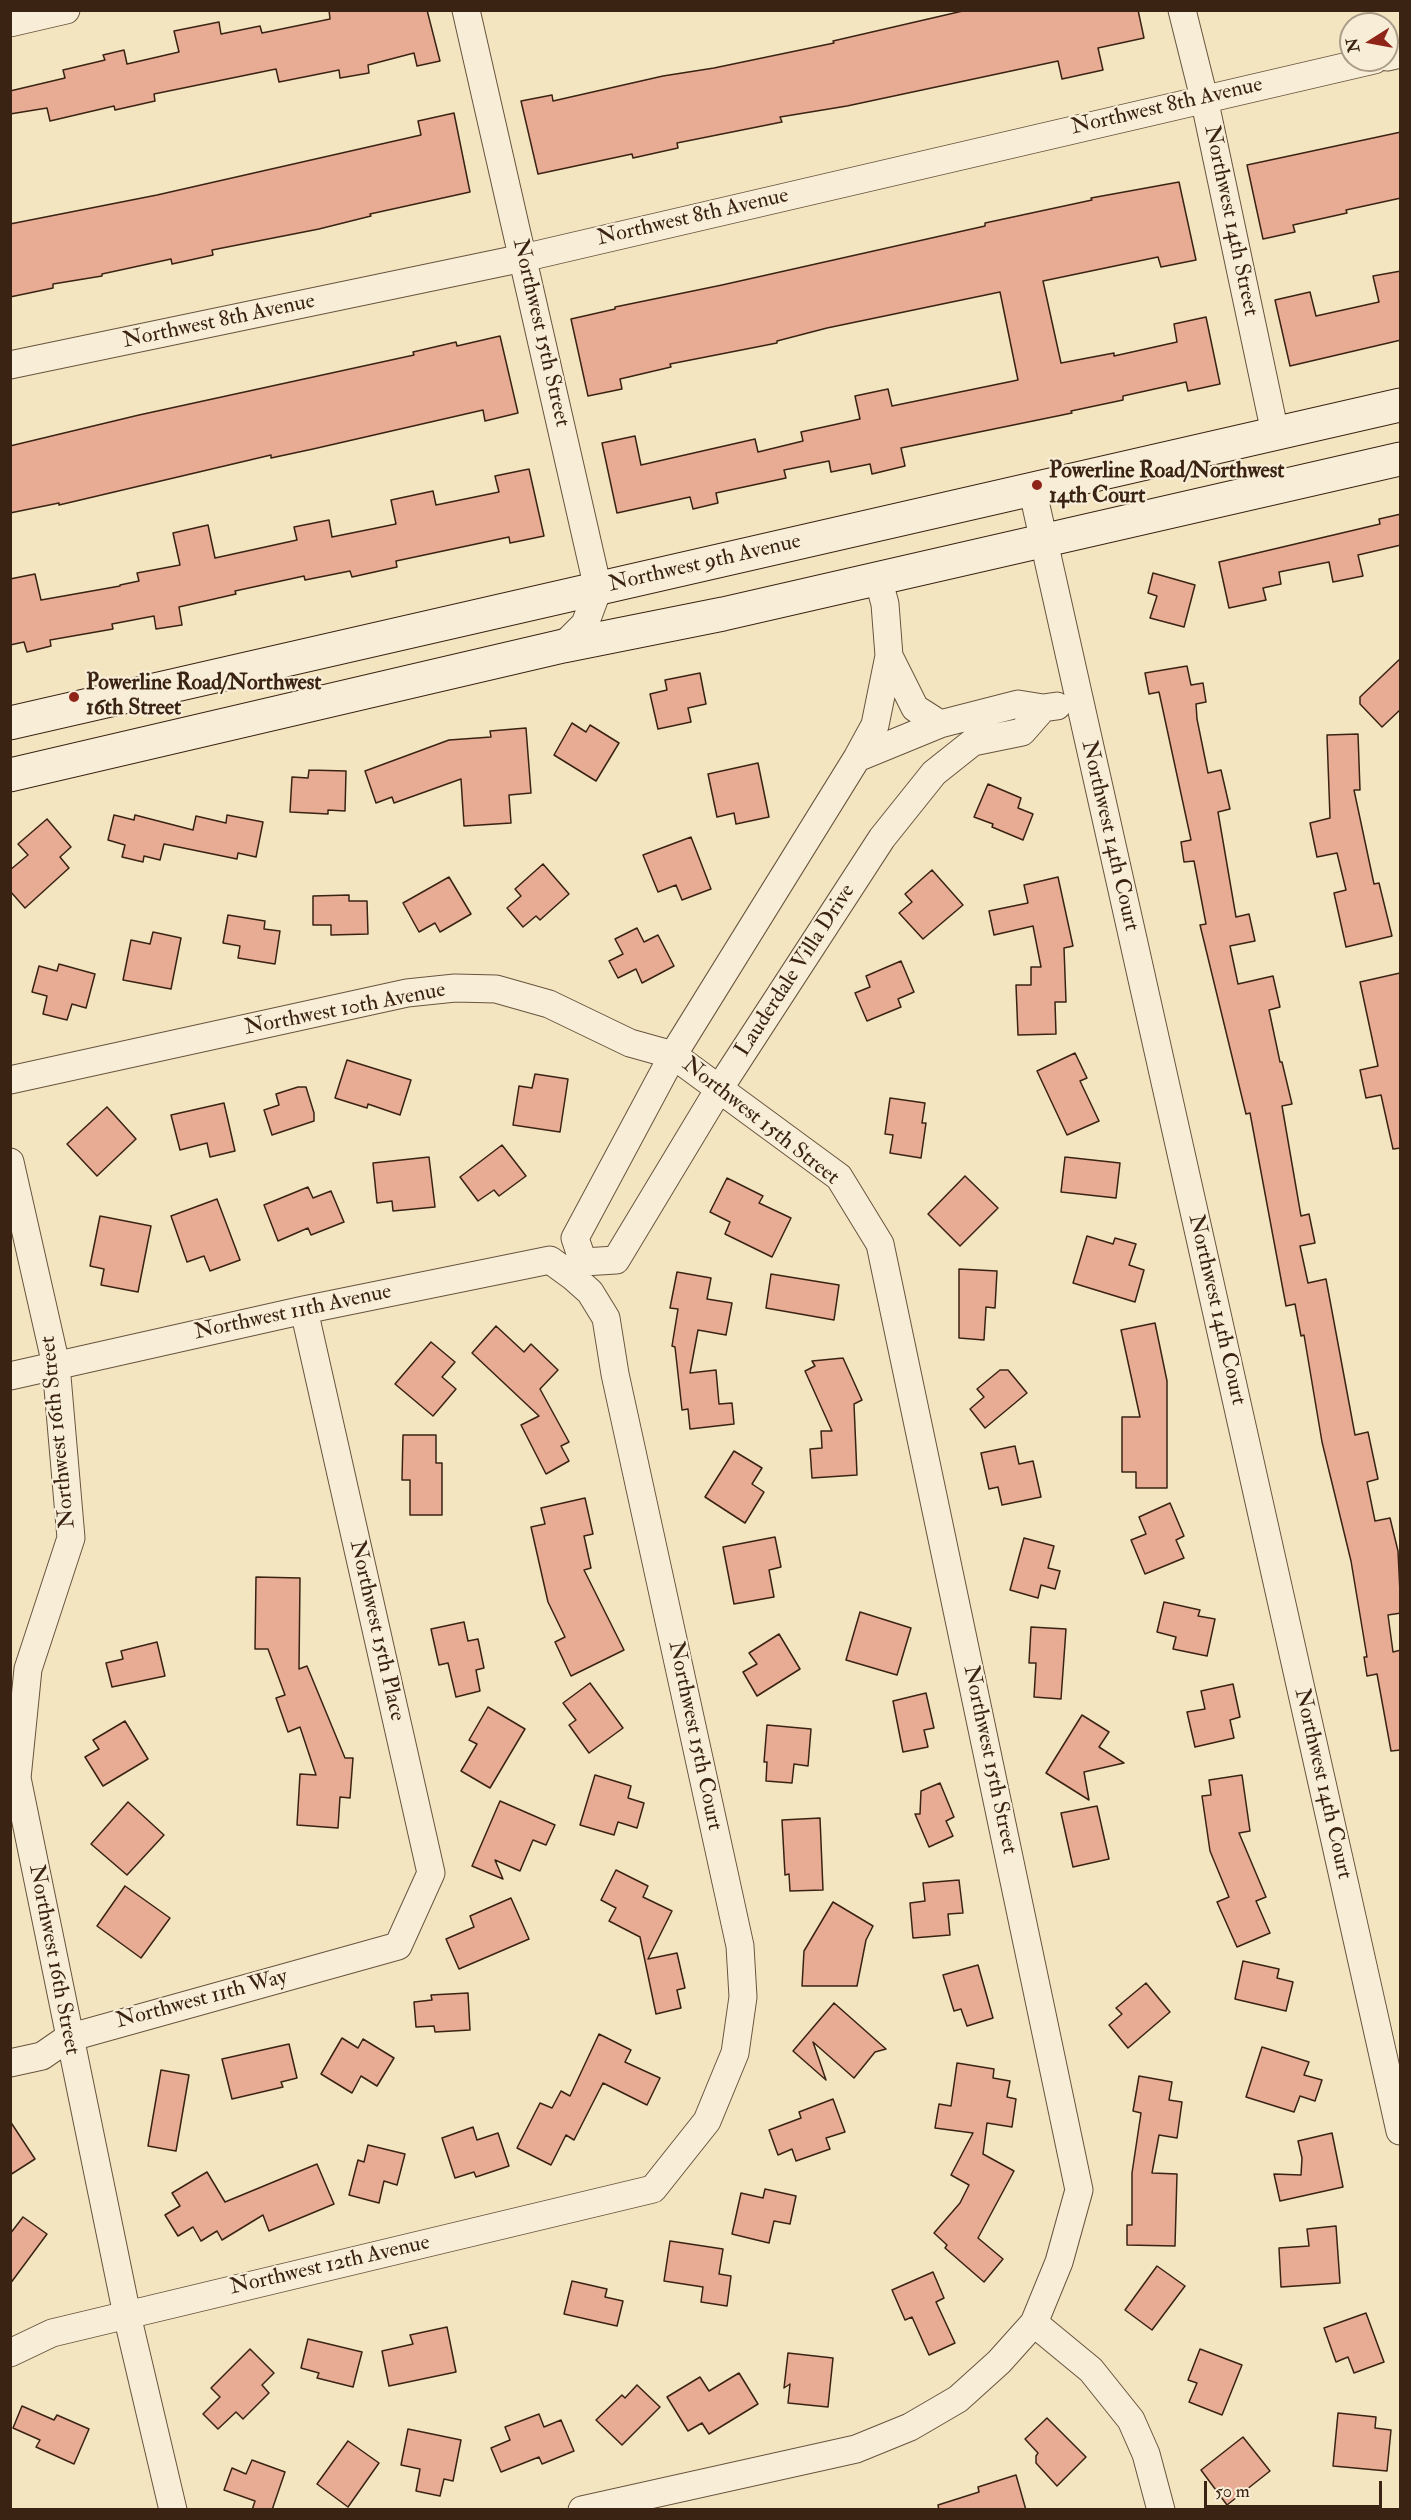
<!DOCTYPE html>
<style>
body{margin:0}
#map{position:relative;width:1411px;height:2520px;overflow:hidden;background:#f4e5c1;font-family:"IM FELL Double Pica",serif}
canvas{display:block}
.frame{position:absolute;inset:0;border:12px solid #3a2313;pointer-events:none}
.north{position:absolute;left:1339px;top:12px;width:60px;height:60px;box-sizing:border-box;background:#f8eed7;border:2px solid #ac9d89;border-radius:50%;rotate:259deg;font-size:16px;font-weight:700;line-height:24px;text-align:center;color:#3a2313}
.north::after{content:'';display:block;margin:auto;width:21px;height:27px;background:#8f2418;clip-path:polygon(50% 0,100% 100%,50% 72%,0 100%)}
.scale{position:absolute;left:1204px;top:2481px;width:178px;height:27px;box-sizing:border-box;border:3px solid #3a2313;border-top:0;padding-left:8px;font-size:18px;line-height:21px;white-space:nowrap;color:#3a2313;-webkit-text-stroke:4px #f8eed7;paint-order:stroke}
</style>
<div id="map">
<canvas width="1411" height="2520"></canvas>
<div class="frame"></div>
<div class="north">N</div>
<div class="scale">50 m</div>
</div>
<script>
const c = document.querySelector('canvas').getContext('2d');
c.lineJoin = 'round';
function fillPath(path, color) { c.fillStyle = color; c.fill(path, 'evenodd'); }
const poly = rows => new Path2D(rows.map(r => 'M' + r).join(''));
function strokePath(path, color, width, dash) { c.strokeStyle = color; c.lineWidth = width; c.lineCap = dash ? 'butt' : 'round'; c.setLineDash(dash || []); c.stroke(path); }
function write(font, color, halo, rows, align = 'center') {
  c.font = font + ' "IM FELL Double Pica",serif'; c.lineWidth = 4.5; c.setLineDash([]); c.textBaseline = 'middle'; c.strokeStyle = halo; c.fillStyle = color; for (const [text, x, y, turn = 0] of rows) {
    c.save(); c.translate(x, y); c.rotate((+turn || 0) * Math.PI / 180); c.textAlign = isNaN(turn) ? turn : align; if (halo) c.strokeText(text, 0, 0); c.fillText(text, 0, 0); c.restore();
  }
}
const building = poly([
 [329,10,427,10,440,61,417,66,414,53,368,65,369,73,340,78,339,70,279,82,276,69,154,94,155,101,115,110,114,106,50,121,47,108,10,114,10,91,65,78,63,70,105,60,103,55,124,50,127,64,179,52,174,31,219,22,221,34,260,26,262,33,330,19,329,10],
 [967,10,1138,10,1144,38,1098,48,1103,70,1062,79,1058,61,847,106,780,117,782,122,677,143,678,148,633,158,632,154,538,174,521,101,552,95,553,101,663,76,714,68,834,43,833,41,967,10],
 [454,113,470,192,370,214,371,216,319,229,212,250,213,255,172,264,171,259,102,274,102,276,53,284,53,288,10,297,10,224,157,195,421,135,418,121,454,113],
 [1401,132,1401,198,1346,210,1347,213,1293,225,1295,232,1263,239,1247,165,1401,132],
 [1179,182,1196,260,1161,267,1158,257,1043,281,1061,363,1114,353,1114,356,1177,342,1174,324,1206,317,1220,384,1188,391,1186,382,1123,396,1123,400,1071,411,1072,413,901,448,905,466,872,474,870,464,831,472,829,461,784,470,786,478,716,493,718,503,693,509,690,497,617,513,602,443,635,436,641,465,755,439,758,452,803,441,801,432,860,419,855,396,888,389,892,406,1018,380,1000,292,827,328,777,341,777,343,670,364,671,367,620,379,622,389,588,396,571,319,615,309,615,307,722,285,985,226,985,223,1092,200,1091,198,1179,182],
 [1401,271,1401,340,1290,366,1275,300,1310,292,1316,316,1379,302,1373,276,1401,271],
 [500,336,518,413,485,421,483,410,313,449,271,458,271,455,59,505,59,503,10,513,10,446,139,415,414,355,413,352,456,342,457,346,500,336],
 [529,469,544,536,510,543,509,537,396,561,397,567,352,577,350,571,305,580,304,576,235,591,236,594,179,607,182,625,156,629,154,616,112,624,113,629,50,640,51,646,27,652,24,642,10,645,10,579,35,574,41,600,120,586,120,585,139,581,137,573,180,565,173,533,208,525,215,558,297,540,294,527,329,520,332,537,396,524,391,500,433,491,436,505,499,492,495,476,529,469],
 [1401,514,1401,545,1358,555,1363,576,1333,582,1329,562,1279,572,1281,584,1263,588,1266,600,1229,608,1219,562,1380,524,1379,519,1401,514],
 [1153,573,1195,585,1184,627,1150,618,1157,596,1148,593,1153,573],
 [1401,658,1401,709,1382,727,1360,704,1360,697,1401,658],
 [1187,666,1191,685,1203,683,1206,702,1196,704,1197,719,1208,773,1221,770,1230,809,1218,812,1236,917,1249,914,1255,941,1230,946,1238,984,1273,976,1280,1007,1269,1010,1280,1062,1282,1062,1292,1104,1282,1106,1301,1216,1309,1214,1315,1243,1300,1246,1308,1283,1326,1279,1355,1435,1368,1432,1378,1479,1367,1482,1375,1521,1390,1518,1398,1551,1401,1613,1388,1615,1393,1652,1401,1650,1401,1750,1391,1751,1377,1674,1367,1676,1364,1657,1367,1657,1351,1561,1322,1442,1304,1335,1301,1336,1295,1304,1286,1306,1250,1113,1246,1114,1200,925,1206,924,1194,861,1184,862,1181,842,1191,840,1159,692,1149,694,1145,673,1187,666],
 [700,673,706,704,688,708,691,722,658,729,650,694,667,690,665,680,700,673],
 [572,723,586,732,590,725,619,743,596,781,554,755,572,723],
 [526,728,531,793,509,795,511,823,464,826,461,779,394,803,392,797,376,803,365,771,449,740,491,737,490,731,526,728],
 [1358,734,1360,790,1354,790,1374,884,1379,883,1392,936,1346,947,1334,893,1346,890,1337,853,1317,857,1310,823,1330,818,1327,735,1358,734],
 [758,763,769,817,736,824,734,813,717,817,708,774,758,763],
 [309,770,346,771,345,811,328,810,328,814,290,812,292,777,308,778,309,770],
 [988,784,1021,798,1018,808,1033,814,1023,840,992,827,993,824,974,817,988,784],
 [114,815,134,820,135,815,193,830,196,816,226,823,227,815,263,822,256,857,238,853,237,859,164,844,160,860,144,856,143,862,122,857,125,845,108,840,114,815],
 [47,819,71,847,60,857,69,868,25,908,10,891,10,870,28,855,18,844,47,819],
 [691,837,711,889,682,900,676,885,658,892,643,855,691,837],
 [543,864,569,894,540,920,536,916,523,927,507,908,521,896,515,889,543,864],
 [932,870,963,905,923,939,899,913,912,902,905,894,932,870],
 [449,877,471,914,440,932,435,923,419,932,403,903,449,877],
 [1058,877,1073,946,1064,948,1066,1002,1055,1002,1056,1034,1018,1035,1016,985,1031,985,1031,967,1041,967,1033,926,994,935,989,911,1028,903,1024,885,1058,877],
 [349,895,349,901,367,901,368,934,331,935,331,925,313,925,313,896,349,895],
 [228,915,265,921,264,929,280,931,275,964,238,958,240,946,223,943,228,915],
 [637,928,644,942,658,935,674,966,642,983,636,969,618,978,609,961,623,954,615,939,637,928],
 [153,932,181,938,171,989,123,980,131,940,150,944,153,932],
 [901,961,914,992,898,999,901,1007,867,1021,855,993,870,987,866,976,901,961],
 [59,964,95,974,86,1008,72,1004,67,1020,43,1014,47,996,32,992,39,966,57,971,59,964],
 [1400,973,1401,1148,1393,1149,1381,1095,1366,1098,1360,1070,1378,1066,1360,982,1400,973],
 [1075,1053,1087,1078,1080,1081,1099,1121,1067,1135,1037,1071,1075,1053],
 [347,1060,411,1080,400,1115,368,1104,367,1108,335,1098,347,1060],
 [535,1074,568,1079,560,1132,513,1125,519,1086,532,1088,535,1074],
 [298,1087,306,1087,314,1113,314,1121,272,1135,264,1110,279,1105,276,1094,298,1087],
 [890,1098,925,1103,922,1123,926,1123,921,1158,890,1153,893,1135,885,1134,890,1098],
 [224,1103,235,1151,210,1157,207,1143,180,1150,171,1115,224,1103],
 [107,1107,136,1139,97,1176,67,1144,107,1107],
 [502,1145,526,1176,499,1196,494,1190,478,1201,460,1177,502,1145],
 [429,1157,435,1207,393,1211,392,1201,377,1203,373,1163,429,1157],
 [1065,1157,1120,1163,1116,1198,1061,1192,1065,1157],
 [965,1176,998,1208,960,1246,928,1214,965,1176],
 [727,1178,763,1196,759,1203,791,1218,772,1257,725,1234,730,1222,710,1212,727,1178],
 [308,1187,313,1198,331,1191,344,1222,311,1235,308,1228,278,1241,264,1205,308,1187],
 [217,1199,240,1260,210,1271,204,1256,187,1262,171,1216,217,1199],
 [100,1216,151,1226,138,1292,101,1285,104,1269,90,1266,100,1216],
 [1087,1236,1113,1244,1115,1238,1136,1244,1129,1265,1144,1270,1135,1302,1073,1283,1087,1236],
 [959,1269,997,1271,995,1308,986,1307,984,1340,959,1338,959,1269],
 [677,1272,711,1278,707,1299,732,1303,726,1335,698,1330,690,1373,716,1370,719,1404,732,1403,734,1424,690,1429,688,1409,682,1410,675,1347,672,1346,678,1309,670,1308,677,1272],
 [771,1274,839,1285,834,1320,766,1308,771,1274],
 [1155,1323,1167,1381,1167,1488,1136,1488,1136,1472,1122,1472,1122,1417,1140,1417,1121,1330,1155,1323],
 [496,1326,524,1352,531,1344,558,1370,540,1389,569,1442,561,1446,569,1461,546,1474,521,1425,539,1416,472,1353,496,1326],
 [431,1342,455,1362,442,1377,456,1389,433,1416,395,1384,431,1342],
 [843,1358,862,1400,854,1404,857,1475,812,1478,810,1449,822,1448,821,1431,832,1431,805,1371,815,1366,812,1361,843,1358],
 [1000,1370,1008,1370,1027,1393,985,1428,970,1409,984,1397,977,1389,1000,1370],
 [403,1435,436,1435,436,1463,442,1463,442,1515,410,1515,410,1480,402,1480,403,1435],
 [1015,1446,1019,1464,1033,1461,1041,1497,1002,1505,998,1487,989,1489,981,1453,1015,1446],
 [734,1451,762,1468,752,1484,764,1492,745,1523,705,1497,734,1451],
 [585,1498,593,1534,584,1536,591,1568,584,1570,624,1650,571,1676,555,1642,565,1637,548,1602,531,1527,545,1524,541,1508,585,1498],
 [1170,1503,1184,1536,1176,1540,1184,1558,1145,1574,1131,1540,1146,1534,1139,1517,1170,1503],
 [775,1537,781,1567,769,1570,774,1597,734,1604,723,1547,775,1537],
 [1024,1538,1054,1546,1048,1568,1060,1571,1055,1589,1041,1585,1038,1598,1010,1590,1024,1538],
 [256,1577,300,1578,299,1669,307,1666,345,1758,353,1758,350,1798,340,1797,338,1828,297,1825,300,1774,316,1775,300,1727,288,1732,276,1698,285,1695,268,1649,255,1649,256,1577],
 [1164,1602,1200,1610,1198,1616,1215,1619,1207,1656,1173,1649,1176,1637,1157,1632,1164,1602],
 [860,1612,911,1628,897,1675,846,1660,860,1612],
 [464,1622,468,1641,478,1639,484,1668,476,1670,480,1691,456,1697,448,1663,439,1665,431,1629,464,1622],
 [1031,1627,1066,1629,1061,1699,1034,1697,1036,1663,1029,1663,1031,1627],
 [779,1634,800,1669,757,1696,743,1672,757,1664,749,1653,779,1634],
 [157,1642,165,1676,112,1687,106,1663,123,1659,121,1651,157,1642],
 [590,1683,623,1728,589,1753,569,1725,576,1720,563,1703,590,1683],
 [1233,1684,1240,1717,1230,1720,1234,1738,1195,1747,1187,1712,1205,1709,1201,1691,1233,1684],
 [926,1693,934,1728,924,1730,928,1747,903,1752,893,1701,926,1693],
 [488,1707,525,1729,490,1788,461,1771,477,1744,469,1740,488,1707],
 [1082,1715,1109,1732,1099,1747,1124,1763,1084,1772,1089,1800,1046,1773,1082,1715],
 [125,1721,148,1759,103,1786,85,1757,99,1749,93,1740,125,1721],
 [767,1725,811,1729,808,1766,794,1764,792,1783,766,1781,767,1762,764,1762,767,1725],
 [595,1775,631,1786,628,1798,644,1803,637,1828,618,1822,614,1835,580,1825,595,1775],
 [1242,1775,1250,1831,1239,1833,1266,1897,1256,1901,1270,1933,1237,1947,1217,1902,1229,1897,1210,1851,1202,1796,1211,1795,1209,1780,1242,1775],
 [940,1783,954,1817,946,1821,953,1836,929,1847,915,1814,920,1814,921,1791,940,1783],
 [500,1801,555,1825,546,1845,533,1840,520,1871,495,1860,503,1879,472,1866,500,1801],
 [128,1802,164,1835,127,1875,91,1844,128,1802],
 [1097,1806,1109,1859,1073,1867,1061,1813,1097,1806],
 [820,1818,823,1890,790,1891,789,1874,785,1875,782,1820,820,1818],
 [616,1870,648,1886,643,1897,672,1911,648,1959,677,1953,685,1988,677,1990,681,2008,656,2014,640,1937,609,1921,616,1908,601,1900,616,1870],
 [959,1880,963,1913,948,1914,950,1935,913,1938,910,1903,925,1901,923,1883,959,1880],
 [125,1886,170,1918,141,1958,97,1926,125,1886],
 [511,1898,529,1939,459,1969,446,1939,474,1927,470,1916,511,1898],
 [833,1902,873,1926,866,1940,857,1986,802,1986,804,1951,833,1902],
 [1243,1961,1279,1969,1277,1978,1293,1982,1286,2011,1235,1999,1243,1961],
 [978,1965,993,2018,967,2026,961,2009,954,2011,943,1975,978,1965],
 [1146,1983,1170,2012,1128,2048,1109,2025,1122,2014,1116,2008,1146,1983],
 [468,1993,470,2030,435,2032,434,2026,416,2027,414,2002,432,2000,431,1995,468,1993],
 [834,2003,886,2049,875,2052,854,2078,813,2042,826,2080,793,2051,834,2003],
 [599,2034,631,2050,625,2062,660,2078,647,2105,603,2083,574,2140,566,2135,551,2165,517,2148,540,2103,552,2108,561,2091,570,2096,599,2034],
 [342,2038,358,2048,363,2039,394,2058,377,2086,361,2076,352,2093,321,2074,342,2038],
 [289,2044,297,2078,281,2082,283,2087,232,2099,222,2059,289,2044],
 [1262,2047,1309,2062,1304,2075,1322,2080,1315,2101,1300,2096,1294,2112,1246,2097,1262,2047],
 [957,2063,994,2069,993,2078,1010,2081,1007,2097,1016,2099,1012,2127,987,2123,983,2154,1014,2171,978,2238,1003,2259,984,2282,945,2248,947,2245,934,2233,960,2203,969,2185,951,2175,973,2133,935,2128,939,2104,951,2106,957,2063],
 [161,2070,189,2075,176,2151,148,2146,161,2070],
 [1139,2076,1172,2082,1169,2100,1182,2102,1177,2138,1159,2135,1152,2173,1177,2174,1175,2246,1127,2245,1127,2225,1132,2225,1132,2173,1141,2113,1133,2111,1139,2076],
 [833,2099,845,2132,826,2138,830,2149,796,2161,792,2149,778,2155,769,2130,801,2118,799,2112,833,2099],
 [10,2121,35,2159,10,2175,10,2121],
 [473,2127,477,2140,498,2133,509,2166,476,2177,474,2172,455,2178,442,2138,473,2127],
 [1332,2133,1343,2187,1280,2201,1274,2174,1301,2175,1302,2158,1298,2141,1332,2133],
 [368,2145,405,2154,397,2185,384,2181,379,2203,349,2195,358,2160,364,2162,368,2145],
 [317,2164,334,2204,269,2231,263,2215,222,2240,217,2231,201,2241,193,2227,178,2236,165,2215,180,2206,172,2193,207,2172,225,2202,317,2164],
 [765,2189,796,2196,790,2224,774,2221,769,2243,732,2234,741,2193,763,2198,765,2189],
 [23,2217,47,2234,10,2284,10,2234,23,2217],
 [1336,2226,1340,2283,1281,2287,1279,2248,1309,2246,1307,2229,1336,2226],
 [670,2241,723,2249,719,2274,731,2276,727,2306,701,2302,703,2287,664,2281,670,2241],
 [1157,2266,1185,2286,1152,2330,1125,2310,1157,2266],
 [933,2272,944,2298,936,2302,955,2343,929,2355,912,2317,905,2320,892,2290,933,2272],
 [572,2281,607,2289,605,2297,623,2301,617,2326,564,2314,572,2281],
 [1366,2313,1384,2362,1354,2373,1348,2357,1336,2362,1324,2328,1366,2313],
 [447,2327,456,2372,389,2386,382,2351,413,2344,410,2335,447,2327],
 [308,2339,362,2352,353,2387,317,2378,319,2373,301,2368,308,2339],
 [250,2349,274,2373,262,2385,269,2393,243,2419,236,2412,218,2429,203,2414,220,2397,211,2388,250,2349],
 [1200,2349,1242,2365,1222,2415,1189,2402,1197,2383,1188,2380,1200,2349],
 [788,2353,833,2358,828,2407,788,2403,790,2384,784,2388,788,2353],
 [739,2373,758,2404,709,2434,702,2423,688,2431,667,2397,700,2377,709,2391,739,2373],
 [637,2385,660,2407,622,2445,596,2420,622,2395,625,2398,637,2385],
 [22,2406,54,2420,57,2415,89,2429,74,2464,36,2447,40,2440,13,2428,22,2406],
 [1338,2413,1376,2417,1375,2428,1391,2430,1387,2471,1333,2466,1338,2413],
 [539,2414,544,2427,561,2420,574,2451,542,2464,539,2457,501,2472,491,2448,510,2440,505,2427,539,2414],
 [1047,2418,1086,2457,1057,2486,1036,2463,1036,2456,1038,2453,1025,2439,1047,2418],
 [408,2429,461,2440,453,2481,444,2479,440,2496,416,2491,420,2469,401,2465,408,2429],
 [1243,2437,1270,2471,1227,2505,1201,2470,1243,2437],
 [348,2441,379,2463,348,2507,317,2484,348,2441],
 [252,2460,285,2472,272,2510,252,2510,255,2501,224,2490,232,2468,246,2474,252,2460],
 [1016,2475,1026,2510,939,2510,938,2505,979,2492,978,2487,1016,2475]
]);
fillPath(building, '#e8ac94');
strokePath(building, '#3a2313', 1.5);
const street = poly([
 [466,10,598,589,585,624,563,646],
 [1182,10,1204,98,1275,433],
 [10,23,66,10],
 [1387,57,1400,54],
 [10,365,523,258,1374,60],
 [1032,488,1400,2131],
 [878,578,885,604,889,656,875,725,857,758,673,1055,575,1238,583,1262,616,1260,719,1089,882,838,934,773,973,742,1022,732,1043,708],
 [889,656,915,708,940,724],
 [857,758,940,724,1018,704,1043,708,1057,706],
 [10,1080,407,993,455,988,496,989,549,1004,630,1043,673,1055,839,1177,880,1244,1079,2190,1059,2262,1034,2323,1091,2370,1131,2420,1146,2454,1161,2510],
 [10,1162,56,1365,71,1538,28,1669,17,1778,127,2315,173,2510],
 [10,1376,304,1310,550,1260,572,1276,590,1292,606,1318,615,1374,740,1946,743,1997,735,2053,707,2121,653,2189,52,2333,10,2353],
 [10,2063,42,2056,68,2038,398,1946,431,1873,304,1310],
 [582,2510,856,2449,910,2427,958,2399,999,2362,1034,2323]
]);
const secondary = poly([
 [10,723,1400,405],
 [10,775,563,646,723,614,1400,459]
]);
strokePath(street, '#68543e', 29);
strokePath(secondary, '#3a2313', 35);
strokePath(street, '#f8eed7', 27);
strokePath(secondary, '#f8eed7', 33);
for (const [x, y, r, color] of [
 [1037,485,6,"#8f2418"],
 [74,697,6,"#8f2418"]
]) { const dot = new Path2D(); dot.arc(x, y, r, 0, 2 * Math.PI); c.fillStyle = color; c.fill(dot); strokePath(dot, '#f8eed7', 2); }
write('22px', '#3a2313', '#f8eed7', [
 ["Northwest 8th Avenue",1167,107,-13],
 ["Northwest 8th Avenue",693,218,-13],
 ["Northwest 14th Street",1230,221,78],
 ["Northwest 8th Avenue",219,322,-12],
 ["Northwest 15th Street",540,333,77],
 ["Northwest 9th Avenue",705,564,-13],
 ["Northwest 14th Court",1109,836,77],
 ["Lauderdale Villa Drive",796,971,-57],
 ["Northwest 10th Avenue",345,1010,-11],
 ["Northwest 15th Street",760,1122,38],
 ["Northwest 14th Court",1216,1310,77],
 ["Northwest 11th Avenue",293,1313,-12],
 ["Northwest 16th Street",59,1432,-96],
 ["Northwest 15th Place",376,1631,77],
 ["Northwest 15th Court",694,1736,78],
 ["Northwest 15th Street",989,1760,78],
 ["Northwest 14th Court",1322,1784,77],
 ["Northwest 16th Street",53,1960,79],
 ["Northwest 11th Way",202,2000,-15],
 ["Northwest 12th Avenue",330,2266,-13]
]);
write('bold 22px', '#3a2313', '#f8eed7', [
 ["Powerline Road/Northwest",1049,472],
 ["14th Court",1049,497],
 ["Powerline Road/Northwest",86,684],
 ["16th Street",86,709]
], 'left');
</script>
